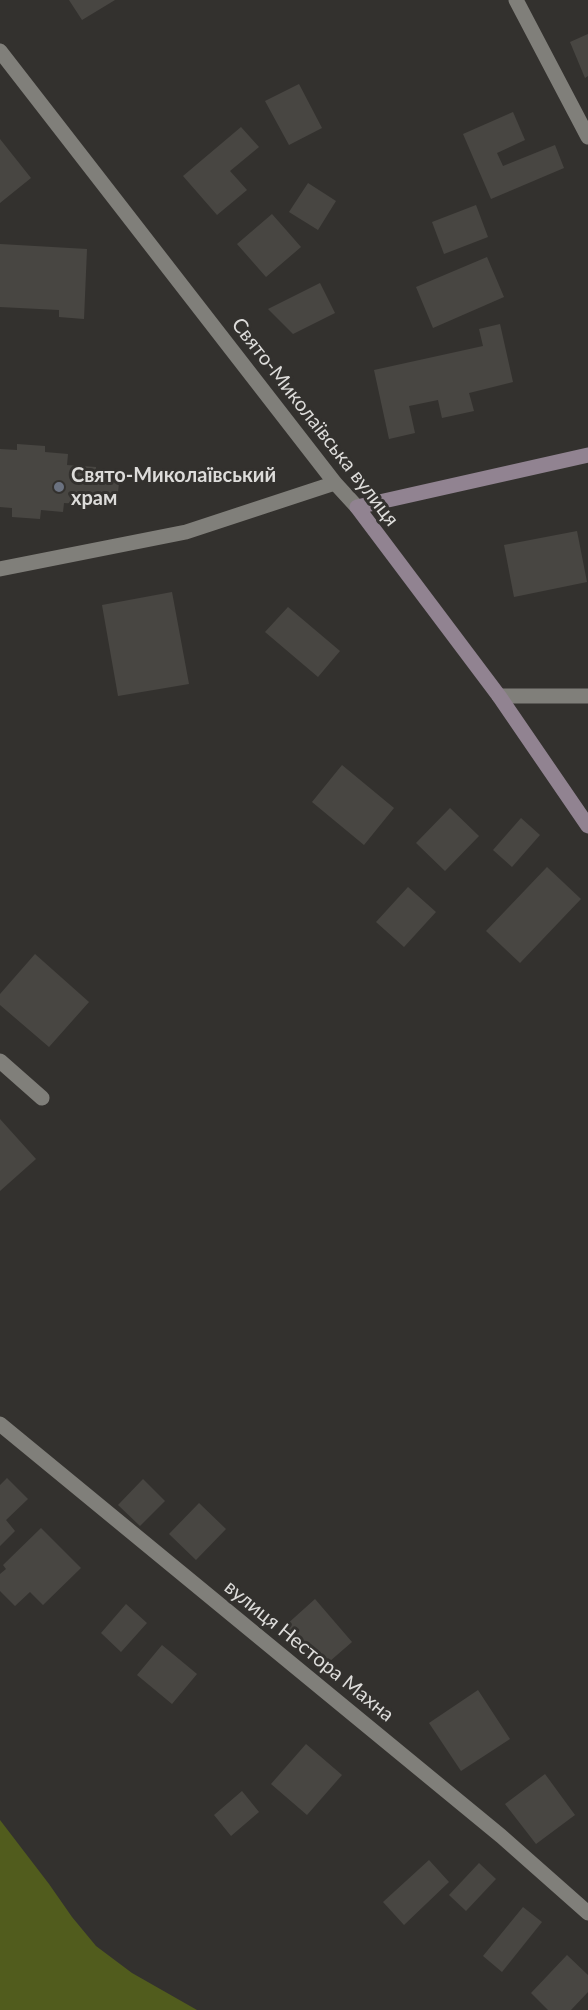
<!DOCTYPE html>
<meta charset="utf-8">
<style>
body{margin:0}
canvas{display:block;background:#33312e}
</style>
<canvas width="588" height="2010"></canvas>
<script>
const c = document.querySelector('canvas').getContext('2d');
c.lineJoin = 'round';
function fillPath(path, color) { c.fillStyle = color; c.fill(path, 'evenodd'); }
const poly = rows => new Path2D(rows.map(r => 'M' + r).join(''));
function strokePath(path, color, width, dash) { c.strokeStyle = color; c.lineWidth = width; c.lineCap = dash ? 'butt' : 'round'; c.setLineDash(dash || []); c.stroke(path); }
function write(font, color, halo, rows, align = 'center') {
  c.font = font + ' Lato,sans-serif'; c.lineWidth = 6; c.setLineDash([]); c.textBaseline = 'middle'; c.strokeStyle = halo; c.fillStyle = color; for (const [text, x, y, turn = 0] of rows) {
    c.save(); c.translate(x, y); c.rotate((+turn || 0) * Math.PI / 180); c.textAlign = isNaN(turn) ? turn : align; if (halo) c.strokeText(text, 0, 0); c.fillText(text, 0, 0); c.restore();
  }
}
fillPath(poly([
 [0,1820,49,1884,72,1917,96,1946,132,1973,197,2010,0,2010]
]), '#515c1d');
fillPath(poly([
 [69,0,115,0,82,20],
 [588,34,588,76,585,78,570,42],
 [299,84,322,128,289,145,265,101],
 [513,112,525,140,497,153,503,166,555,145,564,168,491,199,463,134],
 [241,127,259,147,230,171,247,190,217,215,183,176],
 [0,139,31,178,0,203],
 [308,183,336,201,318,230,289,212],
 [476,205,488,237,444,254,432,222],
 [272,214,301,247,266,277,237,244],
 [0,244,87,249,84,319,59,317,59,310,0,307],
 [487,257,504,297,433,328,416,287],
 [320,283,335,313,293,334,268,309],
 [500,324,513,382,469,393,474,411,442,418,438,400,409,406,415,433,389,439,374,370,483,346,479,329],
 [17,444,45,446,45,452,68,454,67,465,96,467,96,470,120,472,117,503,94,501,93,505,64,503,63,512,41,510,40,519,12,517,12,508,0,507,0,449,17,450],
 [577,531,587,582,514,597,504,545],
 [172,592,189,684,118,696,102,605],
 [288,607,340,651,318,677,265,632],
 [342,765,394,808,364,845,312,802],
 [450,808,479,836,445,871,416,843],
 [521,818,540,835,512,867,493,850],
 [547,867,581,899,520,963,486,931],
 [408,887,436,912,404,947,376,922],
 [35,954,89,1002,49,1047,0,1005,0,994],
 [0,1119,36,1159,0,1191],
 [7,1478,28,1499,6,1520,15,1531,0,1546,0,1485],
 [143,1479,165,1501,140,1526,118,1505],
 [199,1503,226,1529,196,1560,169,1534],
 [41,1528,81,1568,43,1605,30,1592,15,1606,0,1591,0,1574,6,1569,3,1565],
 [315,1599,352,1642,322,1668,285,1626],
 [126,1604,147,1623,121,1652,101,1633],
 [162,1645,197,1674,172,1704,137,1675],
 [478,1690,510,1739,461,1771,429,1723],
 [306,1744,342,1775,307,1815,271,1784],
 [545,1774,575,1815,536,1844,505,1804],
 [242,1791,259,1812,231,1836,214,1815],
 [429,1860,449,1882,404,1925,383,1902],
 [479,1863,496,1879,466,1911,449,1895],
 [523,1907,542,1922,502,1972,483,1956],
 [567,1955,588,1975,588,1992,571,2010,548,2010,531,1993]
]), '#484642');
strokePath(poly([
 [0,1061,42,1098]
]), '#807f7a', 15);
strokePath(poly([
 [516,0,588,137],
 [0,51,335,483,357,507],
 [0,569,186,532,335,483],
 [499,696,588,696],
 [0,1424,501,1836,588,1913]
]), '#807f7a', 15);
strokePath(poly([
 [588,455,357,507,499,696,588,826]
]), '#918391', 15);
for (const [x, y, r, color] of [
 [59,487,6,"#6b7280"]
]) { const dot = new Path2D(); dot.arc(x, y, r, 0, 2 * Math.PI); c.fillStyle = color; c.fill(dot); strokePath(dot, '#33312e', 2); }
write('20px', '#dddcda', '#33312e', [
 ["Свято-Миколаївська вулиця",315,422,52],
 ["вулиця Нестора Махна",309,1651,39]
]);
write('bold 20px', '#dddcda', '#33312e', [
 ["Свято-Миколаївський",71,476],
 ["храм",71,499]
], 'left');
</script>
